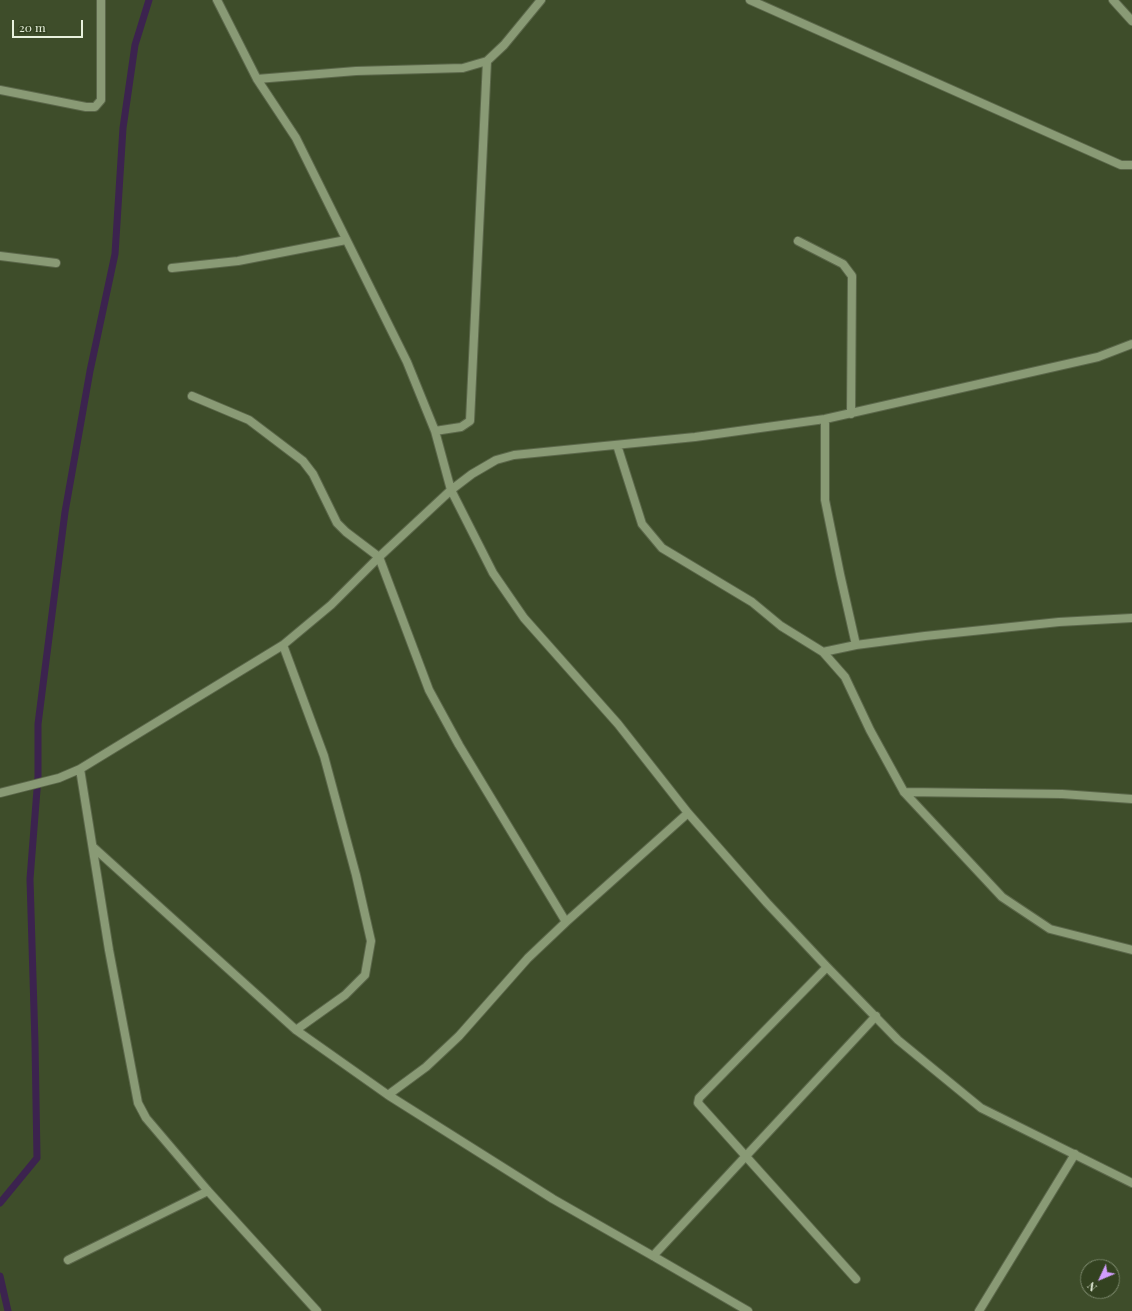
<!DOCTYPE html>
<style>
body{margin:0}
#map{position:relative;width:1132px;height:1311px;overflow:hidden;background:#3e4d2a;font-family:"Playfair Display",serif}
canvas{display:block}
.north{position:absolute;left:1080px;top:1259px;width:40px;height:40px;box-sizing:border-box;background:#334220;border:1px solid #7b886c;border-radius:50%;rotate:226deg;font-size:11px;font-weight:700;line-height:16px;text-align:center;color:#e8f1dd}
.north::after{content:'';display:block;margin:auto;width:14px;height:18px;background:#d19dfe;clip-path:polygon(50% 0,100% 100%,50% 72%,0 100%)}
.scale{position:absolute;left:12px;top:20px;width:71px;height:18px;box-sizing:border-box;border:2px solid #e8f1dd;border-top:0;padding-left:5px;font-size:12px;line-height:14px;white-space:nowrap;color:#e8f1dd;-webkit-text-stroke:3px #334220;paint-order:stroke}
</style>
<div id="map">
<canvas width="1132" height="1311"></canvas>
<div class="north">N</div>
<div class="scale">20 m</div>
</div>
<script>
const c = document.querySelector('canvas').getContext('2d');
c.lineJoin = 'round';
const poly = rows => new Path2D(rows.map(r => 'M' + r).join(''));
function strokePath(path, color, width, dash) { c.strokeStyle = color; c.lineWidth = width; c.lineCap = dash ? 'butt' : 'round'; c.setLineDash(dash || []); c.stroke(path); }
strokePath(poly([
 [0,1203,37,1158,35,1043,30,879,38,777,38,724,65,512,90,371,115,254,123,128,135,45,149,0],
 [0,1276,8,1311]
]), '#3c234f', 7);
const street = poly([
 [217,0,257,79,296,138,407,362,435,431,451,490,493,573,524,618,618,724,688,813,767,903,827,967,898,1040,981,1108,1132,1183],
 [750,0,1121,165,1132,165],
 [1113,0,1132,21],
 [257,79,356,71,463,68,487,61,504,45,541,0],
 [0,90,86,107,95,107,101,100,101,0],
 [798,241,843,264,852,276,851,414],
 [0,256,56,263],
 [172,268,238,261,346,240],
 [192,396,249,420,303,461,313,474,337,523,346,532,379,557,429,690,459,745,566,922],
 [825,419,825,500,840,574,856,645],
 [435,431,461,427,470,421,487,61],
 [617,445,642,524,662,548,752,602,781,626,823,652,856,645,925,636,1059,622,1132,618],
 [283,645,324,756,356,875,371,941,365,975,345,995,296,1030],
 [823,652,845,677,870,730,904,792,1002,897,1050,929,1132,950],
 [80,769,109,950,138,1103,146,1118,208,1191,317,1311],
 [904,792,1062,794,1132,799],
 [0,793,59,778,80,769,283,645,331,605,379,557,451,490,472,474,496,460,514,455,695,437,825,419,1098,357,1132,344],
 [93,847,296,1030,388,1095,553,1199,653,1256,748,1311],
 [827,967,699,1098,698,1103,856,1279],
 [388,1095,426,1067,459,1036,528,958,566,922,688,813],
 [653,1256,876,1016],
 [68,1260,208,1191],
 [979,1311,1075,1154]
]);
strokePath(street, '#5b674a', 10);
strokePath(street, '#899a75', 8);
</script>
